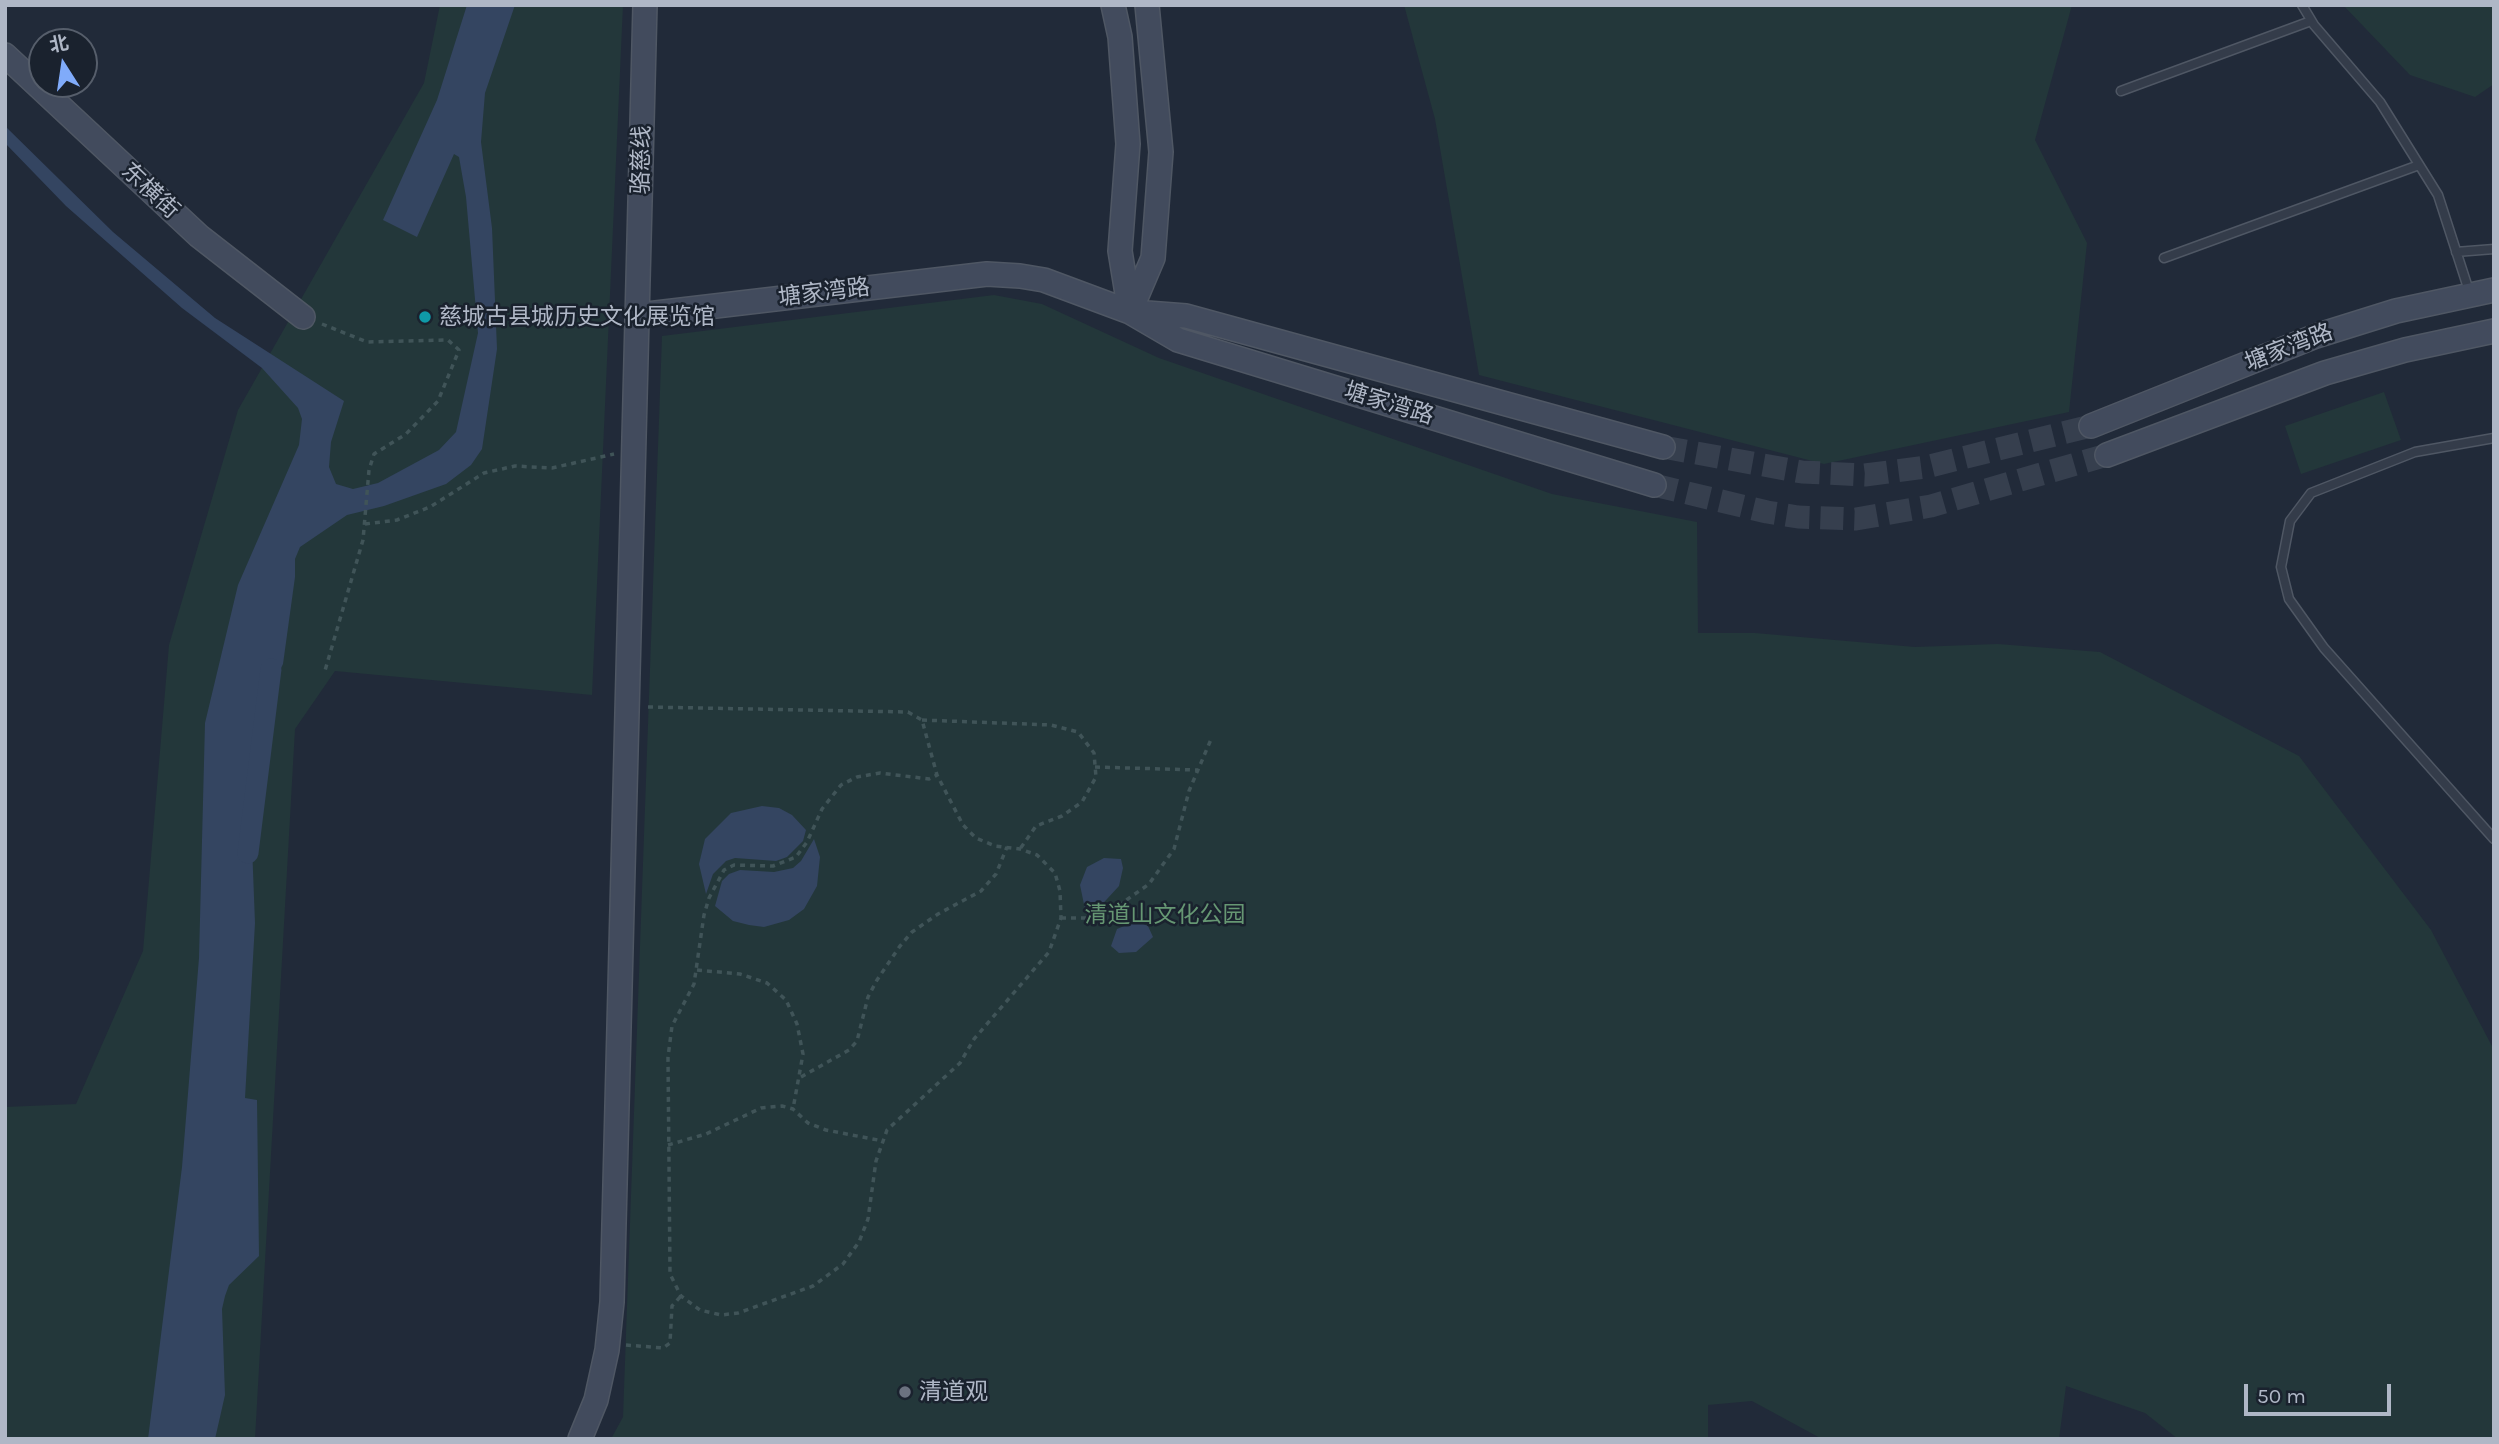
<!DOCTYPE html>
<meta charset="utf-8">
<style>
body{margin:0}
#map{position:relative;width:2499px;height:1444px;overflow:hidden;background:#212a39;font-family:Karla,"Noto Sans SC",sans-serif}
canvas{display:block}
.frame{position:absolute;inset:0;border:7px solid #afb7c6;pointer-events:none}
.north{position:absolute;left:28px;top:28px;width:70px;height:70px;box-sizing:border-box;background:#1a222e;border:2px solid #565e6b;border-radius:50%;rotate:348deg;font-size:19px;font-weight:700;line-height:28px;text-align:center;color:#afb7c6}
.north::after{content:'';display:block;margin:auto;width:24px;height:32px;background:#80abfa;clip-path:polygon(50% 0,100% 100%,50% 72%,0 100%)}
.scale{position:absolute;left:2244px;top:1384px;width:147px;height:32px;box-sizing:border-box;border:4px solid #afb7c6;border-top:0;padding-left:9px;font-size:21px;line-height:24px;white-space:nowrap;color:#afb7c6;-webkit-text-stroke:5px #1a222e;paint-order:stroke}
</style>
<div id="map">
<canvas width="2499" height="1444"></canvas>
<div class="frame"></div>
<div class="north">北</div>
<div class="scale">50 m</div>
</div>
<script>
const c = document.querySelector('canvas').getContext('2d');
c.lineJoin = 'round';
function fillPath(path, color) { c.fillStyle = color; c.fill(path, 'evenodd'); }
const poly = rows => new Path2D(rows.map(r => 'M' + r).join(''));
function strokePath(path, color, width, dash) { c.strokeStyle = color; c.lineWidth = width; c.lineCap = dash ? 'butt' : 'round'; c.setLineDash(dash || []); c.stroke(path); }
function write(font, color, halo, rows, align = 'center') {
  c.font = font + ' Karla,"Noto Sans SC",sans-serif'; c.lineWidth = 5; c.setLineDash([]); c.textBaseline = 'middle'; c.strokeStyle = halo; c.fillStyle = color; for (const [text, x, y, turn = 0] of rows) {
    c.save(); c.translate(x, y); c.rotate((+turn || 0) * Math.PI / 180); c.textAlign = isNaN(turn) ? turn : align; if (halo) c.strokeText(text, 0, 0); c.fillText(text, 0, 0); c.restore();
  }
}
fillPath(poly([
 [440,5,623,5,592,695,335,671,295,729,255,1439,5,1439,5,1107,76,1104,143,951,169,645,238,410,424,83],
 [1404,5,2072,5,2035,140,2087,243,2069,412,1824,464,1479,375,1435,119],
 [2343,5,2494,5,2494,84,2475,97,2410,75],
 [994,295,1042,304,1159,358,1552,494,1697,522,1698,633,1755,633,1915,647,1998,644,2100,652,2299,756,2431,930,2494,1050,2494,1439,2178,1439,2145,1413,2066,1386,2059,1439,1822,1439,1752,1401,1708,1405,1708,1439,611,1439,623,1417,662,336],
 [2384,392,2401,440,2301,474,2285,426]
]), '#23373a');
fillPath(poly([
 [467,5,515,5,485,93,481,142,492,228,497,349,482,449,471,465,446,484,384,506,347,515,300,547,295,559,295,577,283,664,258,716,249,767,255,923,245,1098,257,1100,259,1256,229,1285,225,1296,222,1309,225,1395,215,1439,148,1439,182,1167,199,958,205,723,238,585,299,445,302,419,298,408,262,368,182,308,66,206,5,143,5,126,113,232,215,318,344,401,331,442,329,467,336,484,353,489,378,483,439,450,456,432,478,333,466,197,459,157,454,154,417,237,383,220,437,100],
 [762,806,779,808,792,815,806,830,803,841,787,857,776,861,735,858,726,861,713,874,706,894,699,864,705,839,731,813],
 [814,839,820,857,817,886,804,909,789,920,764,927,749,925,733,921,715,906,722,881,729,874,740,870,774,872,793,868,801,861],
 [1104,858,1121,859,1123,868,1119,886,1095,912,1086,914,1080,885,1087,867],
 [1136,921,1148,926,1153,937,1136,952,1119,953,1111,946,1117,929]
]), '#344561');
strokePath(poly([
 [248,853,271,669]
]), '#344561', 21);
strokePath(poly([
 [1663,447,1802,472,1865,475,1926,467,2091,426],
 [1654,485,1767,512,1798,517,1856,519,1931,506,2107,455]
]), '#363f4e', 23, [23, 11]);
const lane = poly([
 [2302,5,2314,25,2380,102,2438,195,2470,294],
 [2121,91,2311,21],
 [2456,252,2494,249],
 [2164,258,2419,165],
 [2494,438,2415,452,2311,493,2290,521,2281,567,2289,599,2324,648,2494,839]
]);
const secondary = poly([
 [1113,5,1120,37,1128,144,1120,251,1130,312],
 [5,55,199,236,303,317],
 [1130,312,1153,258,1161,152,1147,5],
 [1134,312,1186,316,1663,447],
 [639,315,987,274,1020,276,1044,280,1130,312,1178,340,1654,485],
 [2091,426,2316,336,2396,311,2494,290],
 [2107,455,2325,373,2405,350,2494,331],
 [580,1439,596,1400,607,1350,612,1302,645,5]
]);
strokePath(lane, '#4f5764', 11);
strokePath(secondary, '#4f5764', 26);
strokePath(poly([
 [322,324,367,342,448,340,459,350,438,401,406,434,374,454,369,470,363,540,324,674],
 [365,524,397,520,430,507,484,473,515,466,552,468,614,454],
 [648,707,908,712,922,720,937,775,963,825,976,838,995,846,1020,849,1037,855,1055,873,1060,891,1061,918,1049,952,974,1039,960,1063,887,1130,876,1161,868,1219,859,1242,843,1264,813,1286,738,1313,721,1315,700,1310,681,1296,670,1274,668,1057,672,1026,694,984,704,915,709,898,724,870,734,865,773,866,796,857,807,842,822,809,841,785,857,777,880,773,929,779,937,775],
 [922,720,1051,725,1078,732,1094,753,1096,777,1082,802,1062,816,1036,826,1020,849],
 [1095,767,1197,770],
 [1061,918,1089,918,1111,911,1149,884,1174,849,1189,791,1212,737],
 [697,970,740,974,767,983,786,1000,797,1024,803,1054,793,1109],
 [801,1077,849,1050,857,1041,868,997,877,980,900,946,912,932,938,914,981,891,996,874,1007,847],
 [668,1145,706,1134,761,1108,782,1106,793,1109,808,1123,826,1130,883,1141],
 [626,1345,663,1348,670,1343,672,1306,681,1296]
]), '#405458', 3.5, [5, 5]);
strokePath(lane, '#343c4a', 8);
strokePath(secondary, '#424b5d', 23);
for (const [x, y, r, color] of [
 [425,317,7,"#0f9aa8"],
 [905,1392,7,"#6b7280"]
]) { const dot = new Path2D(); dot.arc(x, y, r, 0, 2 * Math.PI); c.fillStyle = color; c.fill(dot); strokePath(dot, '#1a222e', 2.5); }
write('23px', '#afb7c6', '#1a222e', [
 ["骆慈线",642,160,-89],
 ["东横街",150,191,43],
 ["塘家湾路",824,293,-7],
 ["塘家湾路",2289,348,-21],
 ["塘家湾路",1389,404,17]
]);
write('23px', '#afb7c6', '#1a222e', [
 ["慈城古县城历史文化展览馆",439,317],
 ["清道观",919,1392]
], 'left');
write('23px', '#669773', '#1a222e', [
 ["清道山文化公园",1165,915]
]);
</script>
